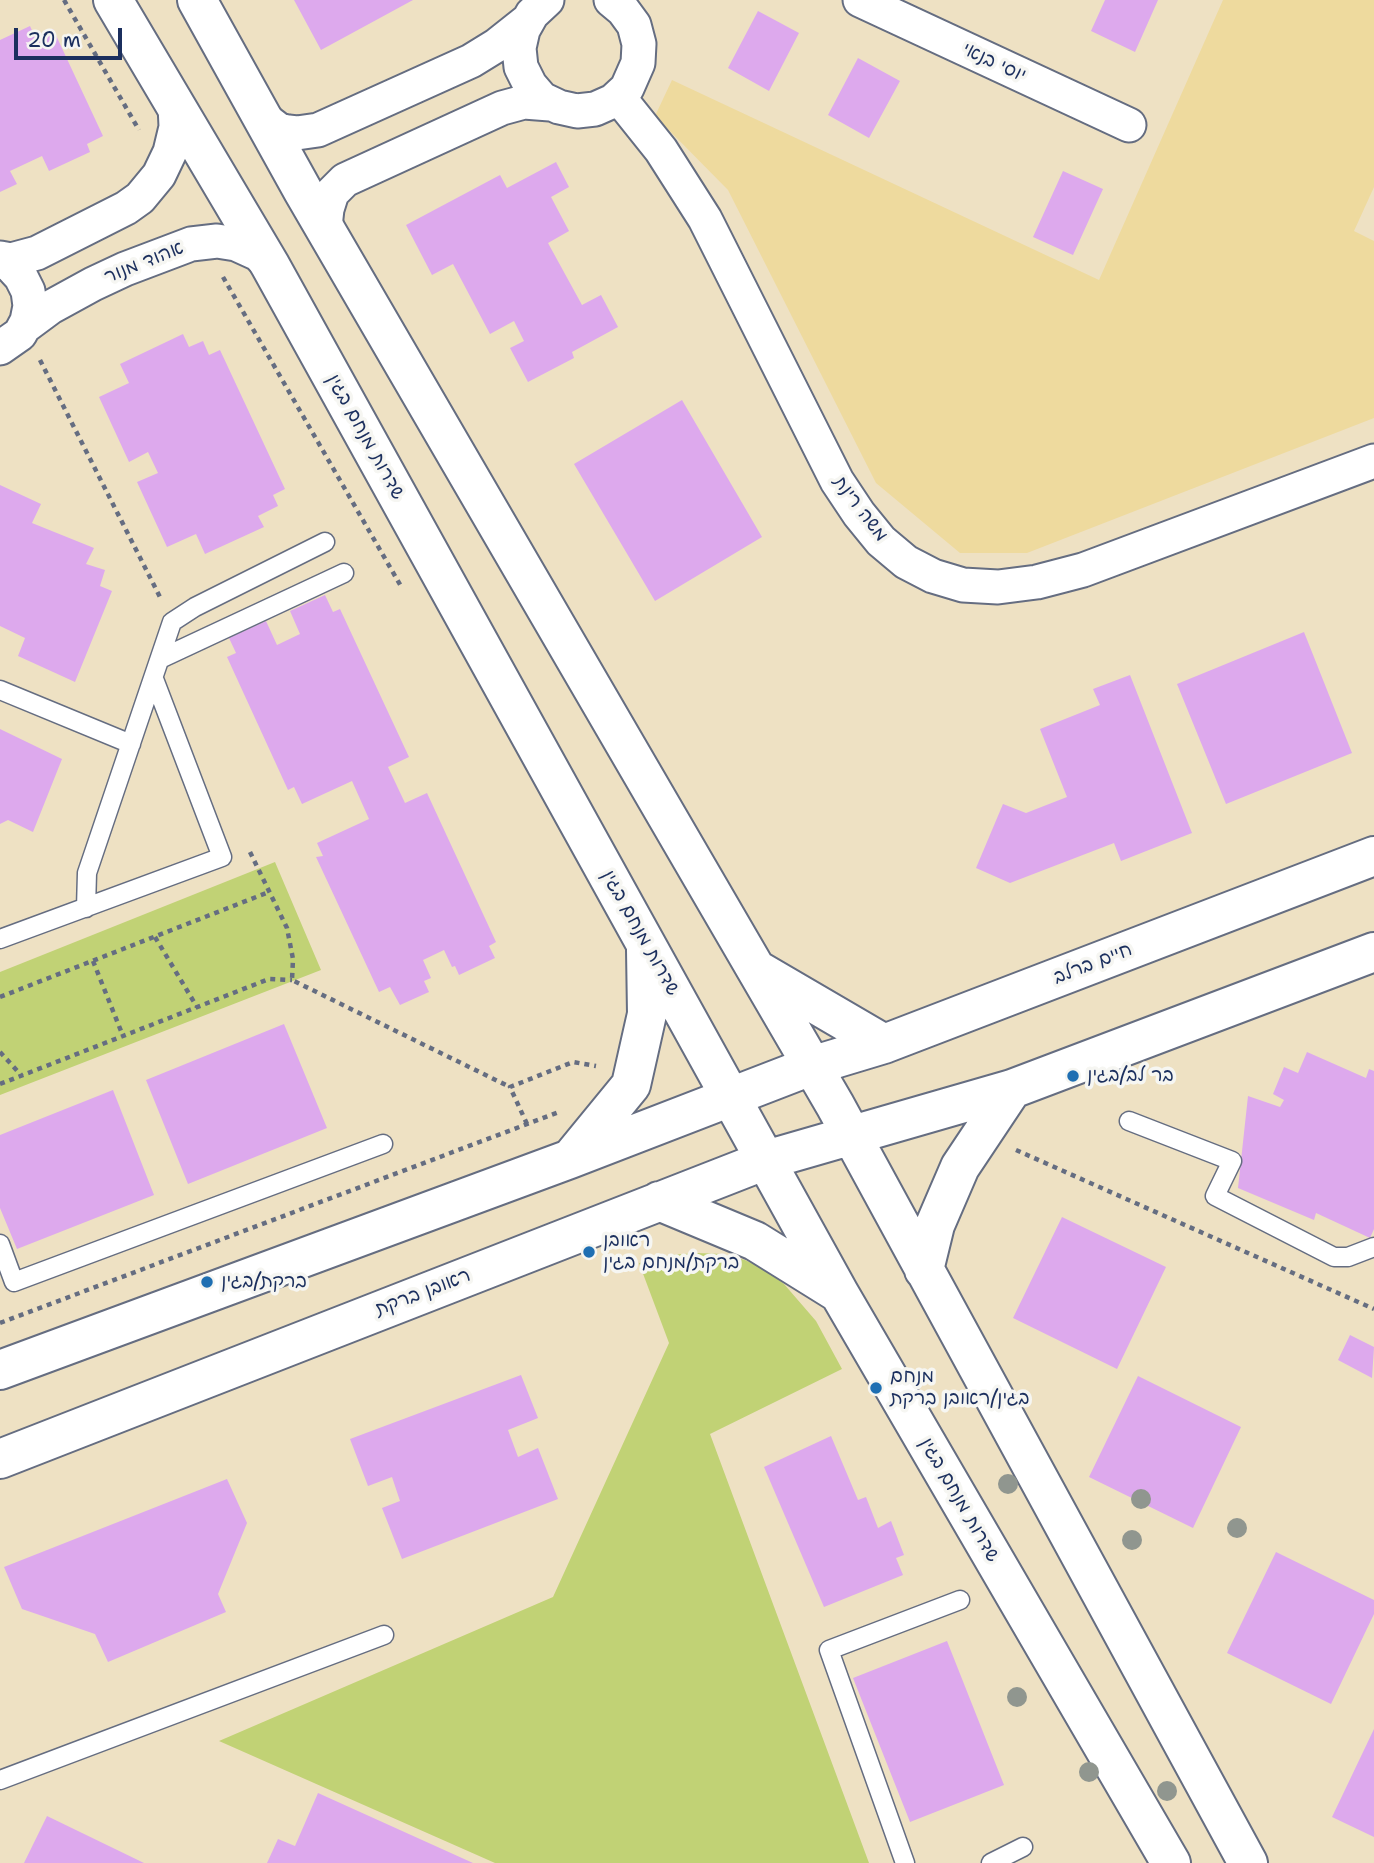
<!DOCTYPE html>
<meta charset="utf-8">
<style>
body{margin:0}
#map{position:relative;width:1374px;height:1863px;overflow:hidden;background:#eee1c3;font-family:"Shantell Sans",sans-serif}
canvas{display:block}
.scale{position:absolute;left:14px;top:28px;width:108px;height:32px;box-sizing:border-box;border:4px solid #1b2f5e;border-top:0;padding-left:9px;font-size:21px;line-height:24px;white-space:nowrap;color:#1b2f5e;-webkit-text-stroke:5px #f6f6f2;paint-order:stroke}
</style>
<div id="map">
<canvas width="1374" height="1863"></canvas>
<div class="scale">20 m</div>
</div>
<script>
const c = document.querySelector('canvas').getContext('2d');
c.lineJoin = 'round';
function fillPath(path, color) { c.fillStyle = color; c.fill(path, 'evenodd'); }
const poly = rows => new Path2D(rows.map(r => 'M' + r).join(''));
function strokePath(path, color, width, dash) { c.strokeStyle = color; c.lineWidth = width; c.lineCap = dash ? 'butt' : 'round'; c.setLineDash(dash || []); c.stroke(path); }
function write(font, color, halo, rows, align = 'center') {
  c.font = font + ' "Shantell Sans","Playpen Sans Hebrew",sans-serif'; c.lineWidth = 7; c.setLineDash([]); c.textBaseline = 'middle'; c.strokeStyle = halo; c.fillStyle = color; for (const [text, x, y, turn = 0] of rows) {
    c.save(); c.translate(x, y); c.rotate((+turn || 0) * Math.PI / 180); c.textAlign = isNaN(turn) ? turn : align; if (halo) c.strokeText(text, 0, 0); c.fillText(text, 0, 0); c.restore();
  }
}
fillPath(poly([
 [275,862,321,970,0,1095,0,972],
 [697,1253,722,1254,745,1260,766,1270,784,1284,816,1321,842,1369,710,1434,869,1863,495,1863,219,1741,553,1597,669,1343,639,1263,670,1255]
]), '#c1d275');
fillPath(poly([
 [1223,0,1374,0,1374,187,1354,231,1374,241,1374,418,1027,553,960,553,876,483,728,190,655,116,672,80,1099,280]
]), '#eeda9e');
fillPath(poly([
 [294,0,413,0,321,50],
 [1105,0,1158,0,1135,52,1091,31],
 [758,11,799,33,769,91,728,68],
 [30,26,35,37,53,29,103,136,87,144,90,152,49,171,42,156,10,171,17,184,0,192,0,40],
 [858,58,900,81,869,138,828,115],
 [556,162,569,187,551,197,569,231,548,243,582,305,601,295,618,327,572,352,574,358,528,382,510,348,524,341,514,321,490,334,453,264,432,275,406,225,500,175,507,188],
 [1063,171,1103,189,1073,255,1033,237],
 [183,334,189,347,203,341,209,355,220,350,285,489,273,495,278,506,258,516,264,527,205,554,196,534,167,547,137,482,158,473,148,452,129,462,99,397,129,383,120,364],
 [682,400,762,537,655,601,574,464],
 [0,485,41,504,32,523,94,548,86,564,105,570,100,586,112,591,75,682,18,656,25,638,0,626],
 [325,595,333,612,340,609,409,757,388,767,405,803,427,793,496,942,489,946,495,958,459,975,455,966,452,967,444,950,423,960,431,978,424,981,429,992,400,1005,390,987,379,992,316,857,323,856,317,843,369,819,352,781,302,804,294,787,288,790,227,657,236,653,229,638,266,621,277,645,300,634,290,611],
 [1304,632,1352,753,1226,804,1177,684],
 [1130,675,1192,833,1121,861,1114,843,1010,883,976,868,1003,804,1026,813,1067,797,1040,729,1100,705,1093,689],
 [0,729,62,759,33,832,8,820,0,824],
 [284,1024,327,1128,188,1184,146,1080],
 [1307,1052,1366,1078,1369,1069,1374,1071,1374,1229,1370,1238,1316,1213,1314,1220,1238,1188,1248,1096,1280,1107,1284,1100,1273,1094,1284,1067,1298,1073],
 [113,1090,154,1195,17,1249,0,1208,0,1135],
 [1062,1217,1166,1267,1117,1369,1013,1318],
 [1350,1335,1374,1347,1372,1378,1338,1360],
 [521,1375,538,1418,508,1430,518,1457,538,1448,558,1499,402,1559,382,1508,400,1501,392,1477,368,1486,350,1439],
 [1138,1376,1241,1427,1193,1528,1089,1477],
 [831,1436,858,1500,866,1497,878,1528,891,1521,904,1555,896,1558,903,1575,824,1607,764,1467],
 [227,1479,247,1523,218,1594,226,1612,108,1662,95,1634,22,1609,4,1567],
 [1276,1552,1374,1600,1374,1614,1331,1704,1227,1653],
 [947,1641,1004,1785,910,1822,853,1678],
 [1374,1729,1374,1837,1332,1817],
 [318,1793,473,1863,267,1863,278,1839,295,1846],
 [47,1816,144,1863,24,1863]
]), '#dda9ed');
const lane = poly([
 [160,659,344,573],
 [0,690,131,744],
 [86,908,87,873,172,622,195,607,325,542],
 [0,939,222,857,154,679],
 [1129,1121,1232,1161,1215,1196,1334,1257,1348,1257,1374,1247],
 [0,1244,14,1282,383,1144],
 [0,1780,384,1635],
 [905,1863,829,1650,960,1600],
 [991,1863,1023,1847]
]);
const street = poly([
 [547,0,532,14,523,30,519,48,521,67,530,85,542,99,559,107,577,111,595,109,613,101,627,88,638,63,639,44,634,25,623,10,611,0],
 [860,0,1129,125],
 [620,95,625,105,661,150,705,219,837,481,859,514,881,541,906,562,933,576,963,585,998,587,1037,582,1083,570,1374,461],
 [262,117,279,130,288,132,297,133,318,130,471,61,497,45,526,22],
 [330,237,325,227,327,209,332,193,345,180,502,108,524,102,550,104],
 [0,258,11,260,37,253,126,208,140,198,159,175,170,152,176,127,175,105],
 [0,260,11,266,21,277,28,291,30,306,27,321,20,334,0,348],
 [24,327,51,307,93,284,125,269,191,244,217,241,236,244,258,254,270,265]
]);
const secondary = poly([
 [113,0,270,265,839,1293,1171,1863],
 [197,0,303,191,835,1105,1248,1863],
 [759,971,884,1044],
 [572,1157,631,1085,647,1014,646,950],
 [659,1201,755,1241,837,1292],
 [924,1270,935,1225,960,1167,1012,1089],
 [0,1370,570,1159,811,1066,884,1044,1374,856],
 [0,1459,766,1160,1012,1089,1374,952]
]);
strokePath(lane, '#656d81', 21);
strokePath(street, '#656d81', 37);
strokePath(secondary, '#656d81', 42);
strokePath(poly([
 [64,0,139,130],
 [223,277,402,588],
 [40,360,161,599],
 [250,852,287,928,293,959,292,980,510,1087],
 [155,937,197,1007],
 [93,961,123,1036],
 [0,997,269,892],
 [0,1052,22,1076],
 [0,1084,269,979,292,980],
 [527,1124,510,1087,573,1062,596,1066],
 [1016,1150,1374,1309],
 [0,1323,559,1112]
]), '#656d81', 4.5, [5, 5]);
strokePath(lane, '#fff', 18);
strokePath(street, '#fff', 33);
strokePath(secondary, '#fff', 38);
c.fillStyle = '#90968f';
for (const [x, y] of [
 [1008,1484],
 [1141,1499],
 [1237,1528],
 [1132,1540],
 [1017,1697],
 [1089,1772],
 [1167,1791]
]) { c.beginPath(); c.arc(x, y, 10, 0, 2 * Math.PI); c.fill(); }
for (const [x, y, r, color] of [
 [1073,1076,7,"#1f6fb2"],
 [589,1252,7,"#1f6fb2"],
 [207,1282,7,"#1f6fb2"],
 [876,1388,7,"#1f6fb2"]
]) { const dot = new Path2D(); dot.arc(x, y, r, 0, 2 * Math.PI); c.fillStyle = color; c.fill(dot); strokePath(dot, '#f6f6f2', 2.5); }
write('19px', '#1b2f5e', '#f6f6f2', [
 ["יוסי בנאי",994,63,25],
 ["אהוד מנור",144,263,-22],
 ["שדרות מנחם בגין",365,437,61],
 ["משה רינת",860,509,53],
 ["שדרות מנחם בגין",640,933,61],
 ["חיים ברלב",1093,964,-21],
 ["ראובן ברקת",423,1293,-21],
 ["שדרות מנחם בגין",959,1500,60]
]);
write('19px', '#1b2f5e', '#f6f6f2', [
 ["בר לב/בגין",1087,1076],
 ["ראובן",603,1241],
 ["ברקת/מנחם בגין",603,1263],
 ["ברקת/בגין",221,1282],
 ["מנחם",890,1377],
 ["בגין/ראובן ברקת",890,1399]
], 'left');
</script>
